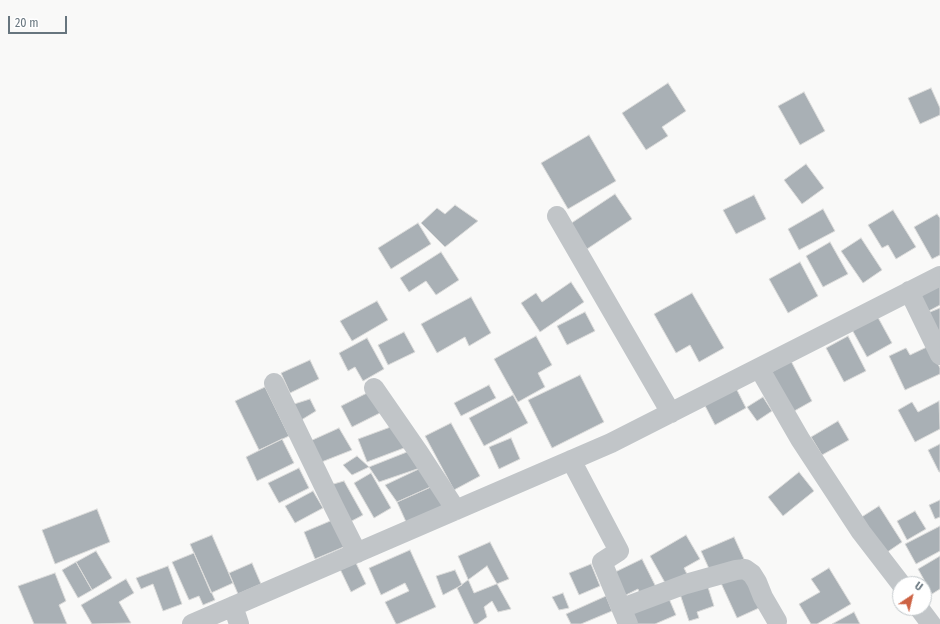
<!DOCTYPE html>
<style>
body{margin:0}
#map{position:relative;width:940px;height:624px;overflow:hidden;background:#f9f9f8;font-family:"Fira Sans Condensed",sans-serif}
canvas{display:block}
.north{position:absolute;left:892px;top:576px;width:40px;height:40px;box-sizing:border-box;background:#fff;border:1px solid #c2c8cb;border-radius:50%;rotate:35deg;font-size:11px;font-weight:700;line-height:16px;text-align:center;color:#67757e}
.north::after{content:'';display:block;margin:auto;width:14px;height:18px;background:#cd6344;clip-path:polygon(50% 0,100% 100%,50% 72%,0 100%)}
.scale{position:absolute;left:8px;top:16px;width:59px;height:18px;box-sizing:border-box;border:2px solid #67757e;border-top:0;padding-left:5px;font-size:12px;line-height:14px;white-space:nowrap;color:#67757e;-webkit-text-stroke:3px #fff;paint-order:stroke}
</style>
<div id="map">
<canvas width="940" height="624"></canvas>
<div class="north">U</div>
<div class="scale">20 m</div>
</div>
<script>
const c = document.querySelector('canvas').getContext('2d');
c.lineJoin = 'round';
function fillPath(path, color) { c.fillStyle = color; c.fill(path, 'evenodd'); }
const poly = rows => new Path2D(rows.map(r => 'M' + r).join(''));
function strokePath(path, color, width, dash) { c.strokeStyle = color; c.lineWidth = width; c.lineCap = dash ? 'butt' : 'round'; c.setLineDash(dash || []); c.stroke(path); }
const building = poly([
 [668,83,686,111,662,127,668,136,646,150,622,113,668,83],
 [931,88,940,108,940,115,920,124,908,98,931,88],
 [804,92,825,131,800,145,778,106,804,92],
 [589,135,616,181,568,209,541,163,589,135],
 [806,164,824,188,802,204,784,180,806,164],
 [615,194,632,219,587,249,570,224,615,194],
 [754,195,766,219,736,234,723,210,754,195],
 [455,205,478,221,445,247,421,223,437,208,445,214,455,205],
 [823,209,835,231,799,250,788,229,823,209],
 [893,210,916,247,896,259,888,245,882,248,868,225,893,210],
 [937,214,940,218,940,255,932,259,914,227,937,214],
 [418,223,431,244,391,269,378,248,418,223],
 [861,238,882,270,863,283,841,251,861,238],
 [830,242,848,274,823,287,806,256,830,242],
 [441,252,459,280,436,295,426,281,409,292,400,278,441,252],
 [800,262,818,296,788,313,769,279,800,262],
 [571,282,584,302,540,332,521,303,536,293,542,302,571,282],
 [940,285,940,305,923,314,913,294,940,285],
 [692,293,724,348,699,362,690,345,676,353,654,314,692,293],
 [471,297,491,333,469,346,465,337,437,353,421,324,471,297],
 [377,301,388,320,352,341,340,321,377,301],
 [940,308,940,334,925,314,940,308],
 [585,312,595,331,567,345,557,326,585,312],
 [875,312,892,343,867,357,850,326,875,312],
 [404,332,415,352,388,365,378,345,404,332],
 [536,336,552,365,538,373,545,387,518,402,494,359,536,336],
 [848,336,866,371,844,382,826,348,848,336],
 [367,338,384,369,363,381,355,367,348,371,339,353,367,338],
 [929,346,940,368,940,374,905,390,889,356,906,348,910,355,929,346],
 [310,360,319,379,290,393,281,373,310,360],
 [791,361,812,401,789,414,768,374,791,361],
 [580,375,604,422,552,448,528,400,580,375],
 [733,382,746,408,715,425,701,398,733,382],
 [489,385,496,398,461,416,454,403,489,385],
 [265,387,289,436,259,450,235,401,265,387],
 [369,392,380,413,352,427,341,406,369,392],
 [513,395,528,423,484,446,469,418,513,395],
 [763,397,772,411,757,421,747,407,763,397],
 [310,399,316,411,298,422,291,405,310,399],
 [939,401,940,429,915,442,898,410,912,402,918,412,939,401],
 [838,421,849,440,822,455,811,437,838,421],
 [451,423,480,476,454,490,425,436,451,423],
 [396,425,404,448,367,462,358,439,396,425],
 [339,428,352,450,319,463,308,442,339,428],
 [511,438,520,459,499,469,489,447,511,438],
 [282,439,294,463,257,481,246,457,282,439],
 [940,444,940,472,939,472,928,450,940,444],
 [412,450,423,467,379,482,369,467,412,450],
 [357,456,369,467,352,475,343,465,357,456],
 [423,467,433,486,397,502,385,485,423,467],
 [299,468,309,488,279,503,268,483,299,468],
 [799,472,814,491,783,516,768,497,799,472],
 [371,473,391,508,374,518,354,483,371,473],
 [344,481,363,515,348,523,330,485,344,481],
 [433,486,448,507,407,524,397,502,433,486],
 [313,491,323,508,295,523,285,506,313,491],
 [940,500,940,517,935,519,929,505,940,500],
 [879,506,902,542,883,555,860,518,879,506],
 [97,509,110,542,55,564,42,530,97,509],
 [915,511,926,529,907,540,897,521,915,511],
 [335,519,346,546,315,559,304,532,335,519],
 [940,526,940,551,916,564,905,544,940,526],
 [212,535,233,583,211,593,190,544,212,535],
 [686,535,700,559,684,568,688,576,668,588,650,556,686,535],
 [734,537,744,559,711,573,701,551,734,537],
 [490,542,509,579,474,593,458,556,490,542],
 [410,550,436,607,398,624,396,624,385,602,409,591,405,583,381,595,369,568,410,550],
 [96,551,112,578,92,590,76,562,96,551],
 [194,553,215,600,203,605,199,596,189,600,172,562,194,553],
 [940,556,940,589,932,594,918,569,940,556],
 [642,559,656,587,640,594,638,589,620,598,609,575,642,559],
 [355,561,366,584,351,592,340,569,355,561],
 [76,562,92,590,78,598,62,570,76,562],
 [252,563,261,584,238,594,229,573,252,563],
 [591,564,600,586,579,595,569,573,591,564],
 [168,566,182,604,163,611,153,584,141,589,136,578,168,566],
 [487,566,511,609,498,612,492,601,484,607,487,617,477,624,474,624,457,588,487,566],
 [829,568,851,604,817,624,811,624,799,604,820,592,811,579,829,568],
 [455,570,462,585,443,595,436,576,455,570],
 [742,571,759,608,737,618,720,581,742,571],
 [55,573,66,601,59,605,67,624,34,624,18,586,55,573],
 [126,579,134,593,119,602,131,623,92,624,81,605,126,579],
 [706,581,714,606,697,612,699,618,689,621,679,591,706,581],
 [563,593,569,608,559,610,552,597,563,593],
 [667,594,676,615,655,624,635,624,629,610,667,594],
 [606,596,612,611,581,624,571,624,566,614,606,596],
 [854,612,860,624,832,624,854,612]
]);
fillPath(building, '#a9b0b5');
strokePath(building, '#dbdbda', 1);
strokePath(poly([
 [557,216,671,413],
 [909,291,940,355],
 [759,368,800,439,861,532,901,584],
 [274,383,334,507,357,553],
 [374,388,419,453,456,510],
 [571,460,619,551,602,562,628,624],
 [233,606,239,624],
 [622,608,686,584,736,570,745,569,752,574,757,582,763,597,777,621],
 [919,608,931,624],
 [192,624,611,443,940,276]
]), '#c1c5c8', 20);
</script>
